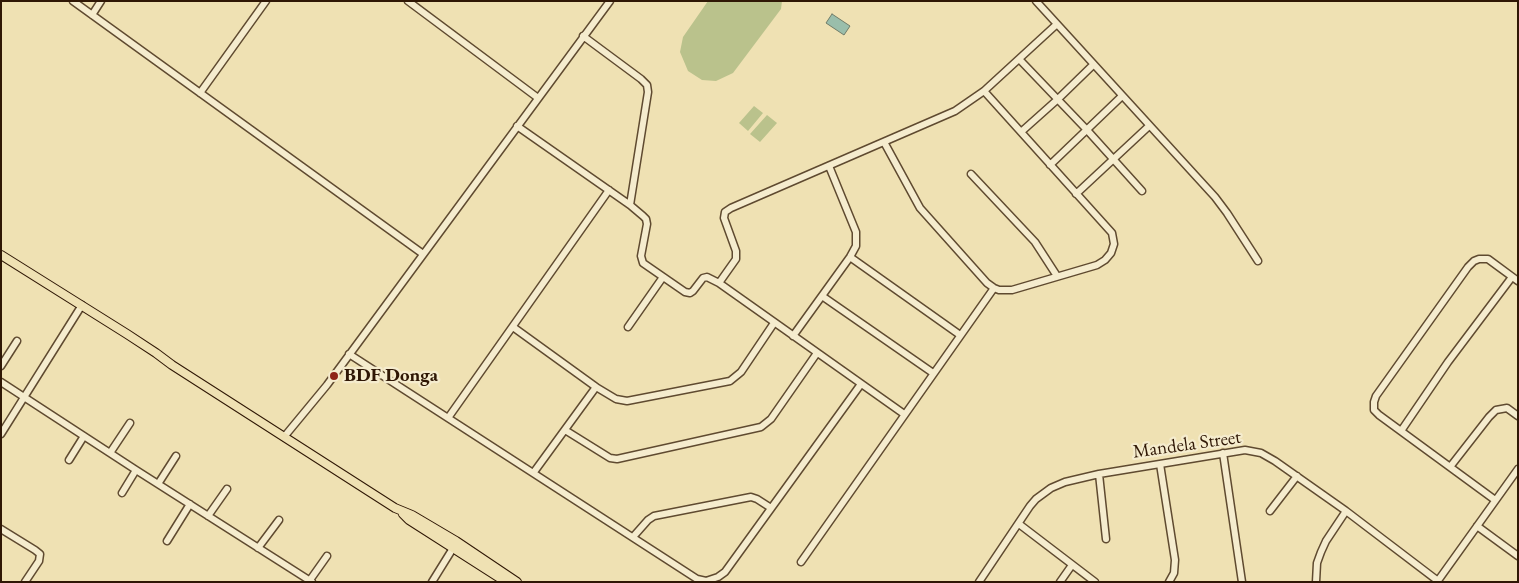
<!DOCTYPE html>
<style>
body{margin:0}
#map{position:relative;width:1519px;height:583px;overflow:hidden;background:#efe1b3;font-family:"EB Garamond",serif}
canvas{display:block}
.frame{position:absolute;inset:0;border:2px solid #2f1705;pointer-events:none}
</style>
<div id="map">
<canvas width="1519" height="583"></canvas>
<div class="frame"></div>
</div>
<script>
const c = document.querySelector('canvas').getContext('2d');
c.lineJoin = 'round';
function fillPath(path, color) { c.fillStyle = color; c.fill(path, 'evenodd'); }
const poly = rows => new Path2D(rows.map(r => 'M' + r).join(''));
function strokePath(path, color, width, dash) { c.strokeStyle = color; c.lineWidth = width; c.lineCap = dash ? 'butt' : 'round'; c.setLineDash(dash || []); c.stroke(path); }
function write(font, color, halo, rows, align = 'center') {
  c.font = font + ' "EB Garamond",serif'; c.lineWidth = 4.5; c.setLineDash([]); c.textBaseline = 'middle'; c.strokeStyle = halo; c.fillStyle = color; for (const [text, x, y, turn = 0] of rows) {
    c.save(); c.translate(x, y); c.rotate((+turn || 0) * Math.PI / 180); c.textAlign = isNaN(turn) ? turn : align; if (halo) c.strokeText(text, 0, 0); c.fillText(text, 0, 0); c.restore();
  }
}
fillPath(poly([
 [708,1,782,1,781,9,733,73,716,81,702,80,688,71,680,52,683,37],
 [754,106,763,113,748,131,739,123],
 [767,115,777,123,760,142,750,134]
]), '#bac28c');
const water = poly([
 [832,14,850,26,844,35,826,23,832,14]
]);
fillPath(water, '#9abeab');
strokePath(water, '#6f7b69', 1);
const minor = poly([
 [73,1,423,254],
 [408,1,538,98],
 [1036,1,1215,197,1227,213,1258,261],
 [92,15,101,1],
 [583,36,641,79,647,85,648,92,630,205],
 [1020,60,1087,130,1142,191],
 [200,93,266,1],
 [517,126,630,205,643,216,646,219,647,224,641,256,643,263,685,292,690,293,693,291,703,278,707,277,719,283,904,414],
 [1021,132,1058,99,1093,65],
 [884,142,920,208,987,283,994,288,999,290,1012,290,1097,265,1105,260,1111,253,1114,244,1112,233,984,91],
 [1050,165,1122,96],
 [971,174,1035,242,1057,276],
 [1076,194,1149,126],
 [850,257,960,335],
 [719,283,736,259,736,251,724,218,725,212,731,208,955,111,984,91,1057,24],
 [822,296,933,373],
 [513,327,596,387,616,399,627,401,730,381,741,372,774,323],
 [628,327,663,277],
 [793,336,850,257,856,246,856,232,829,166],
 [349,354,697,579,706,581,718,577,725,572,861,384],
 [1,366,17,341],
 [1,382,136,470,312,582],
 [448,418,609,190],
 [565,430,610,458,617,459,761,427,771,419,817,353],
 [1401,431,1448,362,1512,277],
 [1,434,82,305],
 [284,437,327,385,610,1],
 [110,453,130,423],
 [1223,453,1242,582],
 [69,460,84,436],
 [1160,464,1175,560,1174,573,1169,582],
 [1450,467,1489,417,1496,410,1507,408,1518,416],
 [534,472,596,387],
 [1099,474,1106,539],
 [158,484,176,456],
 [122,493,136,470],
 [1495,500,1379,415,1374,410,1374,402,1376,396,1468,267,1474,261,1479,259,1488,259,1518,281],
 [1270,511,1297,476],
 [208,516,227,489],
 [1019,524,1095,582],
 [1477,526,1518,556],
 [1,529,35,550,40,554,39,561,25,582],
 [633,537,648,520,654,516,751,497,757,499,771,508],
 [167,541,190,504],
 [258,548,279,520],
 [801,562,994,288],
 [310,580,327,556],
 [432,582,455,545],
 [979,582,1030,506,1036,499,1051,488,1065,482,1099,474,1245,450,1261,453,1275,461,1346,511,1438,581],
 [1060,582,1072,565],
 [1316,582,1317,563,1321,552,1326,541,1346,511],
 [1437,582,1518,469]
]);
const major = poly([
 [1,255,127,334,156,353,172,365,370,492,395,508,412,515,456,541,517,582],
 [403,514,409,520,506,582]
]);
strokePath(minor, '#5f4a30', 9);
strokePath(major, '#2f1705', 10);
strokePath(minor, '#f5ecce', 6);
strokePath(major, '#efe1b3', 8);
for (const [x, y, r, color] of [
 [334,376,5,"#8f2418"]
]) { const dot = new Path2D(); dot.arc(x, y, r, 0, 2 * Math.PI); c.fillStyle = color; c.fill(dot); strokePath(dot, '#f5ecce', 2); }
write('bold 19px', '#2f1705', '#f5ecce', [
 ["BDF Donga",344,376]
], 'left');
write('19px', '#2f1705', '#f5ecce', [
 ["Mandela Street",1187,445,-8]
]);
</script>
